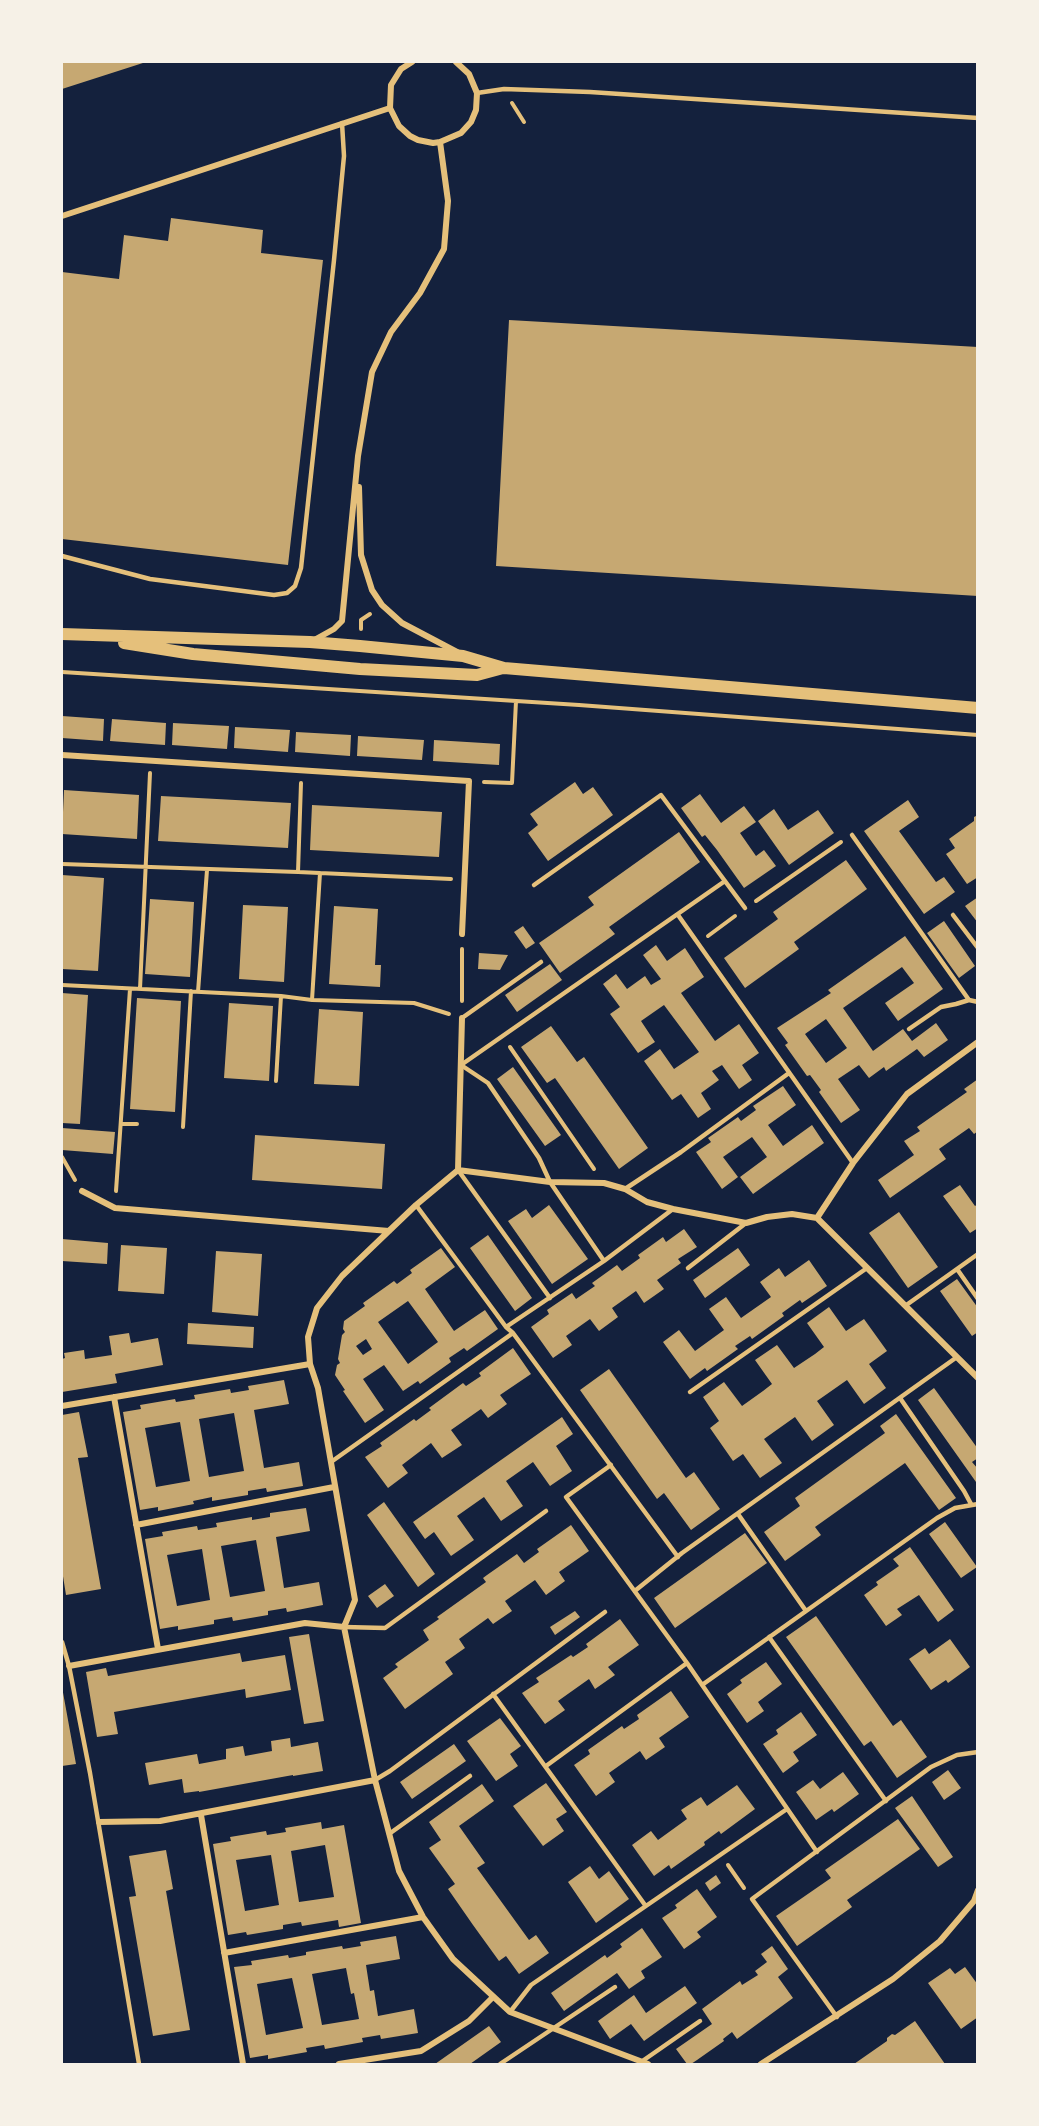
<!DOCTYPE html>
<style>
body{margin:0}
#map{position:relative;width:1039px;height:2126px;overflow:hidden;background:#14213d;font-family:"Sofia Sans Condensed",sans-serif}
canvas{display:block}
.frame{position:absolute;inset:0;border:63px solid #f6f1e7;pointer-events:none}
</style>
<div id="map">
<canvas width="1039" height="2126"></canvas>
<div class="frame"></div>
</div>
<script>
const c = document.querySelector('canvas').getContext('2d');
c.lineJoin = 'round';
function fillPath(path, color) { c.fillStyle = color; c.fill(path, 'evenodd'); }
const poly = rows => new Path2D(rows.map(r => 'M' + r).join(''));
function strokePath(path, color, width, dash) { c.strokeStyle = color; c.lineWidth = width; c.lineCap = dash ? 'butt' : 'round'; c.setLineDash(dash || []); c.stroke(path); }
fillPath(poly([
 [62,62,146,62,62,89],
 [171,218,263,230,261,253,323,260,288,565,62,539,62,272,119,279,124,235,168,241],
 [509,320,978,347,978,596,496,566],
 [62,716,104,719,103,741,62,738],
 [112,719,166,723,165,745,110,741],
 [173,723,229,726,227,749,172,745],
 [235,727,290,730,288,752,234,748],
 [296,732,351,735,350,756,295,752],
 [358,736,424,740,422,760,357,756],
 [434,740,500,744,499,765,433,761],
 [575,782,583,794,593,787,613,815,548,861,528,833,538,825,530,814],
 [64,790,139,795,137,839,62,834],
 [700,794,721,823,744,806,756,822,740,833,756,856,764,850,776,866,744,888,717,850,705,835,702,837,681,808],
 [161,796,291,803,288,848,158,841],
 [908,800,919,817,899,831,936,882,944,877,955,892,924,914,864,831],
 [312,805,442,812,439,857,310,850],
 [774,809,788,830,818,810,834,833,789,865,758,821],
 [978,815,978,877,967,884,946,854,955,848,949,839,974,821,974,817],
 [679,832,700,862,609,927,615,934,560,973,539,943,594,905,588,897],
 [846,860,867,889,794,942,799,949,745,988,724,958,778,919,773,912],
 [62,875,104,878,98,971,62,969],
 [978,897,978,923,965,906],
 [150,899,194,902,190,977,145,974],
 [243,905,288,907,284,982,239,979],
 [334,906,378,909,375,965,381,965,380,987,329,984],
 [944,921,975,966,959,978,927,933],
 [523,926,535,943,526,949,514,932],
 [905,936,943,989,898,1021,885,1003,914,983,902,967,843,1008,873,1051,903,1029,912,1041,936,1023,948,1040,924,1057,917,1049,886,1071,884,1067,869,1078,859,1065,838,1079,860,1110,841,1123,819,1092,821,1090,810,1075,807,1076,785,1045,788,1043,777,1028,831,993,828,990],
 [826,1019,847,1048,826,1063,805,1034],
 [656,945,667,961,685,948,704,977,681,993,715,1041,739,1024,759,1053,742,1065,752,1080,739,1089,722,1065,712,1071,719,1080,701,1093,711,1109,698,1118,681,1094,672,1100,644,1061,660,1049,674,1069,699,1052,664,1005,641,1021,655,1042,638,1053,610,1014,620,1007,603,984,616,974,627,989,645,976,651,985,661,979,643,955],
 [479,953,508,955,500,970,478,969],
 [550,964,562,980,517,1012,505,995],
 [62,993,88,995,80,1124,62,1123],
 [137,998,181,1001,175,1112,130,1109],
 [229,1003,273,1006,269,1081,224,1078],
 [319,1009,363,1012,359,1086,314,1084],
 [551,1026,577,1062,584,1057,648,1148,619,1169,555,1078,547,1083,521,1047],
 [513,1067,561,1135,545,1146,497,1079],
 [978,1079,978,1131,974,1134,969,1128,939,1149,946,1159,890,1198,878,1180,914,1155,904,1141,920,1131,917,1127,967,1092,964,1089],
 [783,1086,796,1105,768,1125,783,1146,812,1125,824,1143,753,1194,740,1177,767,1157,752,1137,723,1157,738,1177,722,1189,696,1152,711,1142,708,1138,738,1117,741,1121,756,1110,753,1106],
 [62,1128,115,1132,113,1154,62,1150],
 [255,1135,385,1144,382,1189,252,1180],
 [960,1185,975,1206,978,1204,978,1228,970,1233,943,1196],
 [549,1205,588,1259,552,1284,508,1221,526,1209,532,1218],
 [899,1212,938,1267,908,1288,869,1233],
 [684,1229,697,1247,678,1259,681,1263,657,1280,664,1289,644,1303,636,1291,612,1308,618,1317,599,1331,590,1319,566,1336,572,1345,553,1358,531,1327,549,1314,547,1310,572,1293,576,1299,595,1286,592,1283,617,1265,622,1271,640,1258,638,1255,663,1237,666,1242],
 [488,1235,532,1298,515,1311,470,1248],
 [62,1239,108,1243,107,1264,62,1261],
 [121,1245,167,1248,164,1294,118,1291],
 [441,1248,455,1267,425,1289,454,1331,485,1310,498,1329,467,1351,464,1348,449,1358,451,1362,420,1384,418,1381,403,1391,384,1365,363,1379,384,1410,365,1423,343,1391,345,1390,335,1375,337,1365,340,1363,338,1359,342,1335,345,1332,343,1329,344,1321,365,1306,363,1303,394,1281,397,1284,412,1273,410,1270],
 [408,1301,438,1342,408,1364,378,1322],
 [366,1339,372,1349,363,1355,356,1346],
 [738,1248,750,1265,705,1298,693,1280],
 [216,1251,262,1254,258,1316,212,1312],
 [809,1260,827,1286,802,1303,800,1300,782,1313,784,1316,752,1339,750,1336,735,1346,738,1349,707,1371,705,1368,690,1379,663,1342,679,1330,695,1351,724,1330,709,1309,726,1297,741,1318,771,1297,760,1282,779,1268,785,1277],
 [957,1279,978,1308,978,1332,972,1336,940,1291],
 [829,1307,846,1331,864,1319,887,1351,869,1364,886,1388,864,1404,847,1380,817,1401,834,1425,812,1441,795,1417,764,1439,782,1463,760,1478,743,1454,733,1461,710,1428,719,1421,703,1397,724,1382,742,1406,763,1391,772,1384,755,1360,777,1345,794,1368,815,1354,824,1347,807,1323],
 [188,1323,254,1327,253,1348,187,1344],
 [129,1333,131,1343,158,1338,163,1365,115,1374,117,1383,62,1392,62,1359,65,1358,64,1353,84,1350,85,1359,112,1355,109,1336],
 [513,1348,531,1374,500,1395,507,1404,488,1418,481,1409,451,1430,462,1445,442,1458,431,1443,402,1465,408,1473,388,1488,365,1457,382,1446,380,1443,414,1419,416,1421,431,1410,429,1408,463,1383,466,1386,481,1376,479,1373],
 [609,1369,686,1478,694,1472,720,1509,691,1530,664,1493,657,1499,580,1390],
 [284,1380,289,1404,254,1410,264,1468,299,1462,303,1486,267,1492,266,1488,248,1491,248,1495,212,1501,212,1497,193,1501,194,1504,158,1511,158,1507,140,1510,123,1412,141,1409,140,1405,175,1399,176,1402,195,1399,194,1395,230,1389,231,1393,249,1390,248,1386],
 [234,1413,244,1471,209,1477,199,1419],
 [180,1422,190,1481,156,1487,145,1428],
 [934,1388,978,1449,978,1458,972,1462,978,1469,978,1481,976,1482,918,1400],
 [79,1412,88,1457,78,1458,101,1589,66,1595,62,1570,62,1415],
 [896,1414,956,1498,939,1510,905,1463,815,1527,821,1535,785,1561,764,1532,800,1506,795,1498,885,1433,880,1426],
 [562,1417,573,1434,556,1446,572,1471,550,1486,533,1462,506,1481,523,1506,501,1521,484,1497,457,1516,474,1540,451,1556,434,1532,425,1539,413,1522],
 [384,1502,435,1574,418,1587,367,1515],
 [306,1508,310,1531,276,1537,284,1588,319,1582,323,1605,287,1612,286,1608,268,1611,268,1615,233,1621,232,1617,214,1620,214,1624,178,1630,178,1626,160,1629,145,1539,163,1536,162,1532,197,1526,198,1530,217,1527,216,1523,252,1517,252,1520,270,1517,270,1513],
 [256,1540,265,1591,230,1597,221,1546],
 [202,1549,210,1600,177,1606,167,1555],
 [945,1522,977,1567,961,1578,929,1534],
 [571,1525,589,1551,559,1572,565,1581,546,1595,535,1580,505,1601,512,1611,493,1624,488,1618,459,1639,465,1648,445,1662,453,1674,405,1709,383,1678,398,1667,395,1664,429,1640,423,1630,439,1619,437,1617,486,1582,483,1578,487,1575,517,1554,524,1563,539,1552,537,1549],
 [745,1533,767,1563,675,1628,654,1598],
 [910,1547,954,1610,938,1622,919,1595,897,1609,902,1615,886,1626,864,1595,878,1585,876,1582,899,1566,893,1559],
 [385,1584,394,1596,377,1608,368,1596],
 [575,1611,580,1617,555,1635,550,1627],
 [816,1616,893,1726,901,1720,927,1757,897,1778,871,1741,864,1746,786,1637],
 [620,1619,639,1645,608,1667,615,1675,595,1689,589,1679,558,1701,565,1710,545,1724,522,1693,539,1682,536,1678,571,1655,573,1657,588,1647,586,1644],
 [309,1634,324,1721,304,1724,289,1637],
 [950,1639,970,1667,948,1683,946,1680,931,1690,909,1659,925,1648,929,1654],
 [240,1653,242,1662,285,1655,291,1690,246,1698,245,1689,114,1712,118,1734,97,1737,86,1672,106,1668,108,1676],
 [766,1662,782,1684,758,1702,764,1711,747,1723,727,1694,742,1683,740,1680],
 [62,1687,76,1764,62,1766],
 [671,1691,689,1717,659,1738,665,1747,646,1760,640,1751,609,1773,615,1782,596,1796,574,1765,590,1754,588,1750,622,1726,624,1729,639,1719,637,1715],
 [801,1712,817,1735,793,1752,799,1761,783,1773,763,1744,778,1734,776,1730],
 [500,1718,521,1746,510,1754,518,1766,496,1781,467,1741],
 [290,1738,291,1747,318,1742,323,1771,293,1776,293,1775,199,1792,199,1791,184,1793,182,1779,149,1785,145,1763,197,1754,199,1764,226,1759,226,1749,243,1746,245,1756,272,1751,271,1741],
 [454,1744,466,1761,412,1799,400,1782],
 [948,1770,961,1788,944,1800,932,1782],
 [843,1772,859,1794,834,1812,832,1809,816,1820,796,1792,813,1780,820,1789],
 [546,1783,567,1812,556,1819,564,1831,543,1846,513,1806],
 [482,1784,494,1801,459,1826,485,1863,477,1868,529,1940,536,1935,549,1953,519,1974,506,1956,499,1961,473,1925,448,1889,455,1884,429,1848,441,1840,429,1822],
 [737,1785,755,1809,721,1834,719,1831,704,1842,705,1845,671,1869,669,1865,654,1876,632,1845,651,1831,658,1840,687,1819,681,1810,701,1797,707,1806],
 [912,1796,953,1857,938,1867,895,1808],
 [898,1819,920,1849,847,1900,852,1907,797,1946,776,1916,831,1878,825,1870],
 [321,1822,322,1829,344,1825,361,1923,339,1927,338,1920,302,1926,301,1922,283,1925,283,1929,247,1935,246,1932,228,1935,213,1844,231,1841,230,1837,266,1831,267,1835,286,1832,285,1828],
 [325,1845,334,1897,299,1902,291,1851],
 [271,1855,279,1905,245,1911,236,1860],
 [166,1850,173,1889,166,1891,190,2030,153,2036,129,1897,136,1896,129,1856],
 [590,1866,599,1879,609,1871,629,1899,596,1923,568,1882],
 [716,1875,721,1883,710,1891,705,1883],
 [697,1889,717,1917,697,1932,701,1937,684,1949,662,1918,677,1908,675,1905],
 [642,1928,662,1957,641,1971,645,1978,629,1989,617,1973,564,2011,551,1993,605,1955,607,1958,622,1947,620,1944],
 [396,1936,400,1959,366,1965,370,1991,374,1990,378,2016,414,2009,418,2033,381,2039,380,2035,362,2038,363,2042,325,2049,324,2045,306,2048,307,2052,268,2059,268,2055,250,2058,234,1967,252,1965,251,1961,288,1955,289,1958,306,1955,306,1952,342,1946,343,1949,361,1946,360,1942],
 [346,1968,351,1994,354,1993,359,2019,322,2025,312,1974],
 [292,1978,303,2028,266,2035,257,1984],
 [772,1946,788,1969,778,1977,793,1998,737,2039,732,2032,723,2039,724,2041,697,2060,691,2064,687,2064,676,2049,712,2024,702,2009,740,1981,742,1985,758,1975,755,1971,767,1962,761,1954],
 [965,1967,978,1985,978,2017,961,2029,928,1983,950,1968,955,1974],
 [685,1986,697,2003,644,2041,631,2024,610,2039,598,2021,634,1995,646,2013],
 [915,2021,945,2064,854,2064,887,2041,887,2038,892,2034,895,2035],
 [489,2026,501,2042,470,2064,435,2064]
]), '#c6a872');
strokePath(poly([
 [512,103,524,122],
 [361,629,361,620,370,614],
 [62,672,579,705,978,735],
 [484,782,512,783,516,701],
 [62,864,298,872,451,879],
 [298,872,301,783],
 [756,901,841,842],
 [708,936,735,916],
 [462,949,462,1001],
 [62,985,281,996,312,1000,414,1003,449,1014],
 [140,989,150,773],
 [198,992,207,870],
 [312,1000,320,873],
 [510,1047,594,1169],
 [276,1081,281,996],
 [121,1124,137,1124],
 [183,1127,191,991],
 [62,1157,75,1180],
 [116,1191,130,989],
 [728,1865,744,1888]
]), '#e5c07b', 4);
strokePath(poly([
 [477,93,504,89,590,92,978,118],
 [62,556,150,579,274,595,287,593,295,586,301,568,334,260,344,156,342,123],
 [852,835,969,1000,978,1002],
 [534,885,661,795,745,908],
 [678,915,853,1163],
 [953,915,978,948],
 [462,1018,541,962],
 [909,1029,941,1007,956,1004,969,1000],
 [458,1170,550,1298],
 [625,1189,681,1152,789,1073],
 [416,1205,506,1327,513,1333,678,1557],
 [604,1261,550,1182,539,1158,488,1083,461,1065,725,881],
 [688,1268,746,1223],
 [957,1269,978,1299],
 [905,1306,978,1254],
 [506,1327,604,1261,673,1209],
 [690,1392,867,1268],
 [900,1398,964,1491,971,1504],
 [331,1462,513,1333],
 [611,1465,566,1497,687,1663,817,1852],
 [738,1514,806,1611],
 [636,1590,682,1553,957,1357],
 [344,1627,385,1628,546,1511],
 [769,1637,886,1801],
 [62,1642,69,1666,90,1773,139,2064],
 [702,1685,937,1518,955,1508,978,1504],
 [493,1694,645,1905],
 [546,1766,687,1663],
 [375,1780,390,1771,605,1612],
 [389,1834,470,1776],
 [510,2012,531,1985,787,1809],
 [837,2017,752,1899,931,1767,957,1755,978,1752],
 [641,2062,700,2021],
 [500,2064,615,1987]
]), '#e5c07b', 4.5);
strokePath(poly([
 [412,62,401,69,391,85,390,108,399,126,410,136,418,140,433,143,440,142,461,133,471,122,476,110,477,93,469,74,456,62],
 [62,216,390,108],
 [359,487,361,555,372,590,382,605,402,623,457,652],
 [316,639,334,629,342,621,358,456,372,372,391,332,420,293,444,249,448,201,440,142],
 [62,755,469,781,462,934],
 [458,1170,462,1018],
 [82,1191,115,1208,389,1231],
 [817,1218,853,1163,907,1094,978,1042],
 [817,1218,978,1378],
 [114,1397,158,1649],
 [62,1406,310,1364],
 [136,1525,334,1487],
 [69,1666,305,1623,344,1627],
 [201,1815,243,2064],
 [99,1822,160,1821,375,1780],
 [224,1953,423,1917],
 [339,2064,421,2051,469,2021,493,1997],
 [648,2064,510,2012,453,1959,423,1917,399,1871,375,1780,344,1627,355,1600,318,1388,310,1364,308,1337,317,1308,342,1276,416,1205,458,1170,550,1182,604,1183,625,1189,647,1202,673,1209,746,1223,767,1217,792,1214,817,1218],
 [761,2064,893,1979,940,1941,974,1901,978,1890]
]), '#e5c07b', 6);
strokePath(poly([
 [62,634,310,642,360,646,463,656,504,668,978,708],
 [124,643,193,654,360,669,477,675,503,668]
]), '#e5c07b', 12);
</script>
